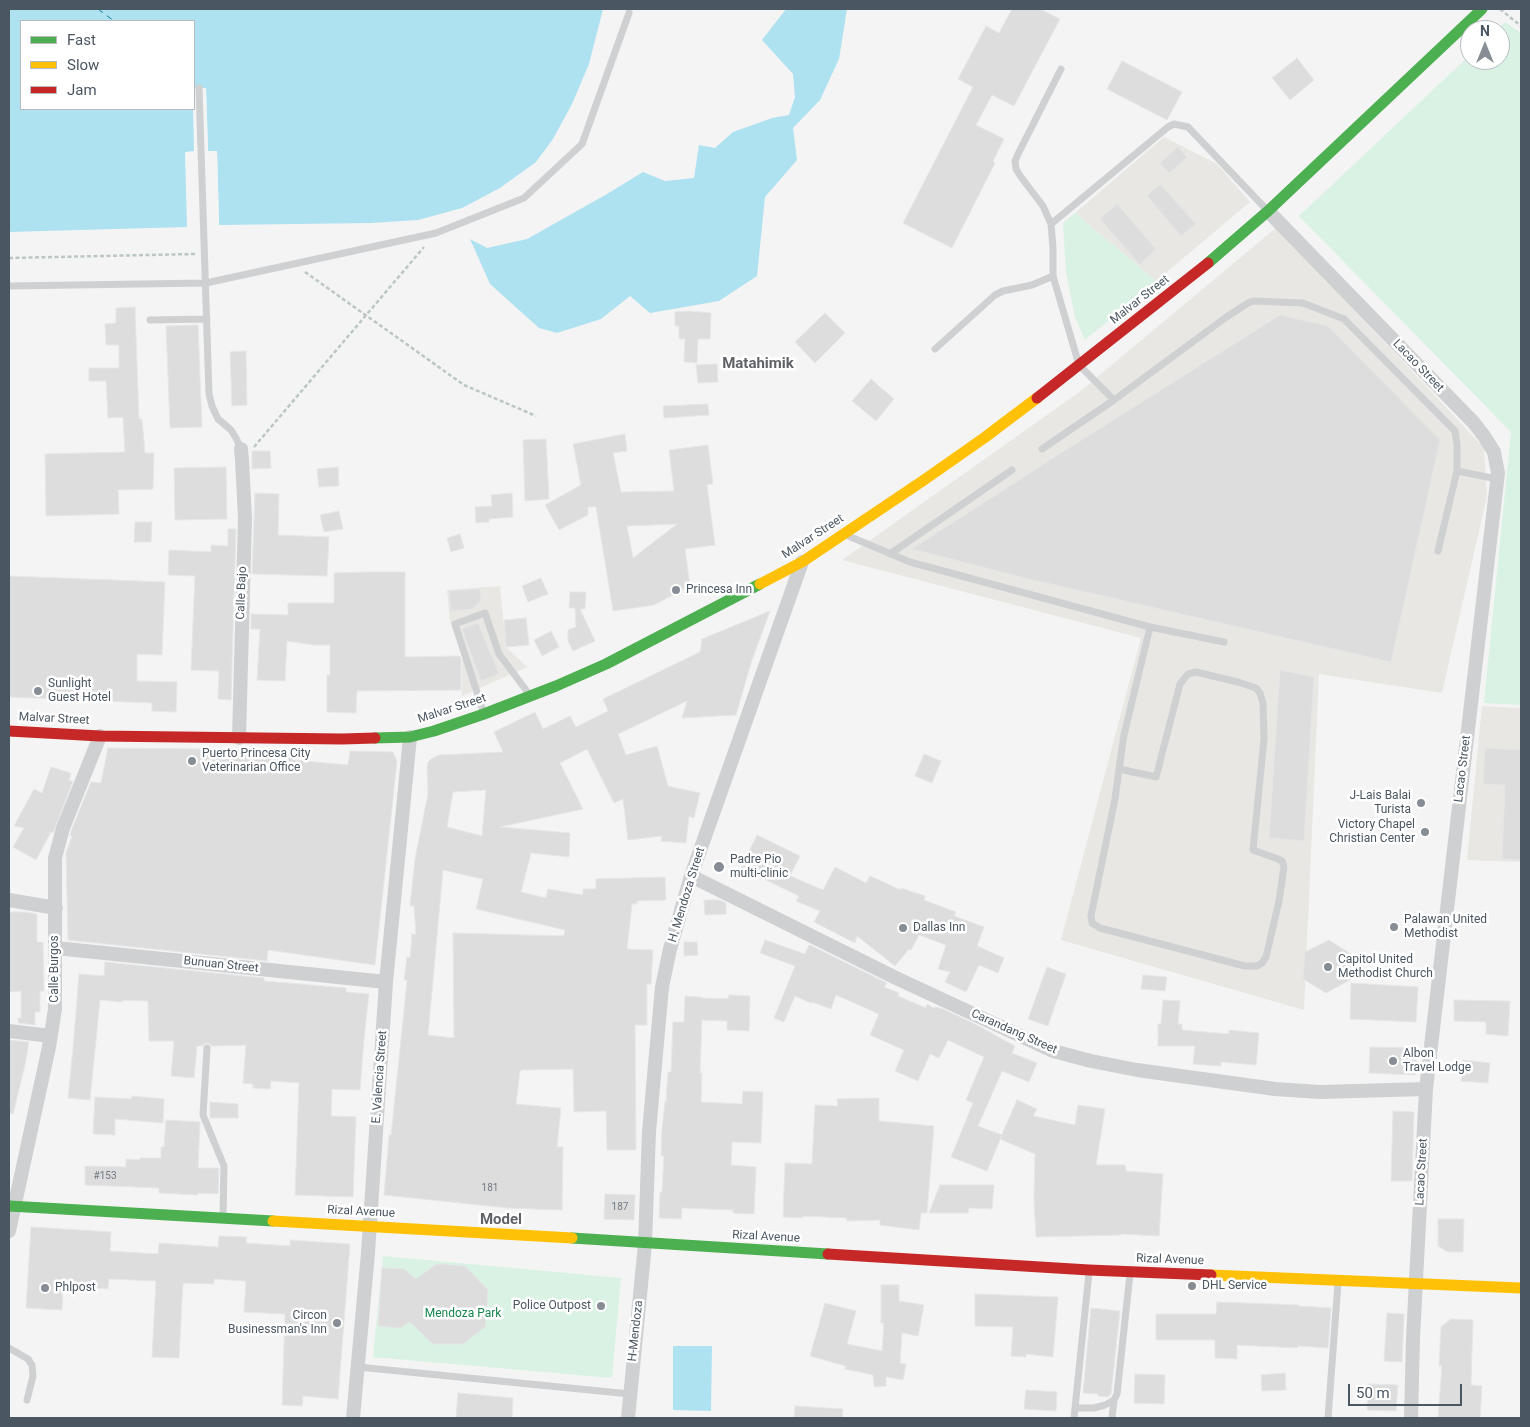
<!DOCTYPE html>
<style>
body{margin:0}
#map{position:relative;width:1530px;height:1427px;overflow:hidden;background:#f4f4f4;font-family:Roboto,sans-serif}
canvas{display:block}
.frame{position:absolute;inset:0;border:10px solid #4a5661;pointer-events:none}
.legend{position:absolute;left:20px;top:20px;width:175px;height:90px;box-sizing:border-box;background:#fff;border:1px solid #b7bbc0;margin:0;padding:6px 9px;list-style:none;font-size:15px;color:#4a5661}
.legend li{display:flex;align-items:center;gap:10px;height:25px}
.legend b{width:25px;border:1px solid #b7bbc0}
.north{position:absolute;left:1460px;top:20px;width:50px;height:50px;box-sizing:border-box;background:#fff;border:1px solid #b7bbc0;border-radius:50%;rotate:0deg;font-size:14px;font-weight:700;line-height:20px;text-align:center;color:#4a5661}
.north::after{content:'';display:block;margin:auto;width:18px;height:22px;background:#868d94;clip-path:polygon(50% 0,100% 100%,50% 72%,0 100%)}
.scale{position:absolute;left:1348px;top:1384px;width:114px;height:22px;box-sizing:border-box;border:2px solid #4a5661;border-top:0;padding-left:6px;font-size:15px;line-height:18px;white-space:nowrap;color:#4a5661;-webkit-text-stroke:4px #fff;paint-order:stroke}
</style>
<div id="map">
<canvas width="1530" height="1427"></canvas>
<div class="frame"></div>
<ul class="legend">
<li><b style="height:6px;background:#4caf50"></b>Fast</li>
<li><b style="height:6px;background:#ffc107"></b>Slow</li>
<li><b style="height:6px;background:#c62828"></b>Jam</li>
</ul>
<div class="north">N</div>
<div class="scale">50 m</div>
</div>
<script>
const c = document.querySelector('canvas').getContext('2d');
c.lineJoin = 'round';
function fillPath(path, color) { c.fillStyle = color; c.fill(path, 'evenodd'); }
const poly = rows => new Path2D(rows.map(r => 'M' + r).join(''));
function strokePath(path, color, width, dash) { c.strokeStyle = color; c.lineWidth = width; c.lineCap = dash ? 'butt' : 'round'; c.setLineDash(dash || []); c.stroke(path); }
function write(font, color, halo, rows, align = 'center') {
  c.font = font + ' Roboto,sans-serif'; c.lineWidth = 5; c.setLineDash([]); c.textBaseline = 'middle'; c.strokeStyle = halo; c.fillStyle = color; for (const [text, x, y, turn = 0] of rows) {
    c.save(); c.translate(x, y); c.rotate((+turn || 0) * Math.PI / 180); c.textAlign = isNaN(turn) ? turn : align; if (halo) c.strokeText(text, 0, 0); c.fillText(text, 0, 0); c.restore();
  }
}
fillPath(poly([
 [1164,137,1217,164,1250,202,1156,281,1075,213],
 [1277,227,1484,448,1487,496,1442,693,1319,674,1304,1010,1061,940,1141,638,842,560,1078,393],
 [500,586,506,647,527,667,462,696,462,656,450,621,447,590],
 [1482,706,1521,708,1521,862,1467,860]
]), '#e8e7e3');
fillPath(poly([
 [1505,22,1521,33,1521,705,1484,703,1511,432,1299,216,1470,55,1470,60,1500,60,1500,30,1497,30],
 [1075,213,1156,281,1085,340,1075,317,1066,272,1063,223],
 [383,1256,621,1278,612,1378,373,1357]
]), '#d9f2e3');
fillPath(poly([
 [9,9,603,9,589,64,572,104,553,139,536,162,500,188,462,208,418,220,371,223,219,225,217,151,208,151,206,88,194,88,194,21,21,21,21,109,193,109,194,151,185,152,187,227,9,232],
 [786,9,847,9,839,59,820,100,793,128,797,160,765,197,757,276,719,301,650,313,630,296,601,319,557,333,539,328,490,284,470,239,487,248,527,239,607,194,643,172,665,181,694,178,699,145,715,148,733,132,772,118,789,115,795,97,793,74,762,40],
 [673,1346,712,1346,711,1411,673,1410]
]), '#aee2f0');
fillPath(poly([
 [194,88,206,88,208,151,217,151,219,225,216,225,214,153,207,153,205,151,203,90,194,90],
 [194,106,196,109,197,151,194,154]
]), '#f4f4f4');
strokePath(poly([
 [98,9,114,21]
]), '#0c7c9b', 1, [6, 5]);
const building = poly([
 [1012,9,1040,9,1060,19,1014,106,992,95,976,125,1004,139,993,161,995,163,952,248,903,223,973,87,958,79,986,26,999,33,1012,9],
 [1297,58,1314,80,1290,100,1272,78,1297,58],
 [1122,61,1182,92,1167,120,1107,89,1122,61],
 [1178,147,1187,157,1169,173,1160,163,1178,147],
 [1160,184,1196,224,1181,236,1147,196,1160,184],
 [1117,204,1156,249,1140,265,1100,219,1117,204],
 [135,307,139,419,142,419,145,453,154,453,153,489,118,490,119,514,46,516,45,454,125,452,123,417,108,418,106,381,89,381,89,368,119,368,119,345,106,345,105,324,116,323,116,308,135,307],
 [689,311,711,313,710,339,698,339,697,363,684,362,685,339,679,339,679,326,675,326,675,312,689,311],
 [825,313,845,333,815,363,795,342,825,313],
 [1280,315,1328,326,1440,440,1391,662,1029,579,912,549,1050,460,1280,315],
 [198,325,202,427,170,428,166,326,198,325],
 [246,351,247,405,232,406,230,352,246,351],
 [717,364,718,382,698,383,696,365,717,364],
 [871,379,894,399,876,421,852,401,871,379],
 [708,404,709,415,664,418,663,406,708,404],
 [625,434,627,451,613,453,621,492,674,491,669,450,708,445,713,484,707,485,715,545,685,549,690,586,654,605,613,611,596,507,588,507,588,515,559,530,545,505,581,485,573,444,625,434],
 [677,524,633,558,627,526,677,524],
 [546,439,549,499,525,501,523,440,546,439],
 [252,451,270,451,271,468,252,469,252,451],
 [226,467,227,519,175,520,174,468,226,467],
 [338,467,339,486,319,487,317,469,338,467],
 [255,493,279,494,278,535,329,537,327,576,252,574,255,493],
 [512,493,513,517,489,519,489,522,476,523,475,507,492,506,491,495,512,493],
 [339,511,343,529,324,532,320,515,339,511],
 [135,522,152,522,151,542,134,542,135,522],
 [228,529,236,529,231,700,218,699,219,671,191,670,195,576,168,575,169,550,211,552,211,545,228,546,228,529],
 [460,534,464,548,451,552,447,538,460,534],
 [365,572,405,572,405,657,460,656,461,660,461,690,357,691,356,713,327,712,327,675,330,675,330,645,313,645,287,641,285,681,257,680,260,629,251,629,251,614,288,615,288,603,334,603,334,573,365,572],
 [9,576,165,582,162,655,137,654,137,681,177,682,176,712,152,711,152,703,9,697,9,576],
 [541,578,548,594,528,602,522,586,541,578],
 [480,589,481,600,472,609,451,611,449,591,480,589],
 [570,592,586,592,585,609,580,609,595,641,573,651,568,641,568,630,576,627,575,608,569,608,570,592],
 [770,611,751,663,736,715,682,718,687,701,618,734,626,755,657,746,668,786,700,793,694,818,689,816,686,843,661,841,662,836,628,840,623,799,614,803,587,749,560,763,583,809,500,827,570,833,569,857,531,853,521,892,546,898,548,889,583,895,583,889,596,889,596,879,665,877,666,900,637,901,637,904,632,904,627,949,653,950,651,984,647,984,647,1025,635,1025,636,1150,607,1150,606,1111,574,1112,573,1069,523,1070,520,1071,516,1104,561,1108,557,1147,563,1147,562,1210,508,1208,384,1195,389,1135,391,1135,402,1030,407,980,404,980,407,957,410,958,412,934,416,935,414,906,410,906,415,859,428,794,427,767,428,762,431,759,439,755,503,752,494,732,535,712,543,729,570,716,576,727,608,711,603,699,700,652,702,639,770,611],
 [486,790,482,836,447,827,453,792,486,790],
 [443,870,483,879,476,909,565,930,564,936,453,933,454,1038,428,1035,443,870],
 [526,618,529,645,506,647,504,620,526,618],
 [478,623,499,674,481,681,462,629,478,623],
 [551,631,559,647,542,656,534,640,551,631],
 [1280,670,1314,677,1304,841,1269,838,1280,670],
 [108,748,205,749,295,754,294,760,348,765,350,751,393,752,397,761,375,965,268,950,267,961,68,940,66,853,72,836,70,836,71,831,91,782,101,783,108,748],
 [1485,748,1521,750,1521,860,1502,859,1505,785,1483,784,1485,748],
 [924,754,941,761,932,783,915,776,924,754],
 [51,767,71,773,69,781,73,781,53,833,51,832,36,860,13,847,24,828,14,826,34,789,42,793,51,767],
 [757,835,800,856,790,876,823,890,835,867,866,883,870,876,901,890,901,888,925,896,924,900,956,912,954,916,984,927,977,946,1004,958,998,973,979,965,966,992,945,982,950,972,938,969,946,945,919,935,911,950,909,949,895,966,857,936,855,943,814,922,820,911,796,901,799,896,741,868,757,835],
 [704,900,719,900,726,903,726,914,705,915,704,900],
 [9,912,25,912,37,914,37,942,43,942,44,991,40,991,40,1012,35,1012,35,1025,18,1023,18,1018,21,1018,21,991,9,992,9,912],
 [765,940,805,954,809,945,812,946,887,983,884,987,899,993,898,996,926,1008,927,1004,934,1008,935,1007,943,1009,973,1023,1015,1046,1012,1053,1037,1063,1029,1082,1002,1071,978,1126,1002,1135,987,1171,951,1157,973,1103,966,1100,984,1057,948,1040,939,1058,930,1054,918,1081,895,1071,904,1050,870,1035,879,1014,836,995,831,1009,812,1002,811,1003,795,996,784,1022,774,1018,795,966,760,953,765,940],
 [1329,940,1354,956,1350,980,1326,993,1303,979,1305,952,1329,940],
 [684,942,697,942,698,955,684,956,684,942],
 [105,962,264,978,264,981,346,988,346,992,369,994,364,1039,360,1090,332,1089,331,1116,356,1117,353,1197,295,1195,299,1083,271,1081,270,1089,253,1088,253,1084,243,1083,246,1045,212,1046,208,1043,204,1044,202,1046,197,1046,194,1078,171,1076,174,1041,149,1041,148,1001,123,1000,123,1002,100,1000,90,1100,68,1098,73,1048,79,974,104,976,105,962],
 [1047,967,1066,974,1048,1026,1028,1019,1047,967],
 [1143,975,1167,977,1165,991,1141,989,1143,975],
 [1351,983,1418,987,1416,1022,1350,1019,1351,983],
 [729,995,750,996,749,1031,727,1030,727,1021,702,1020,700,1073,702,1073,701,1102,742,1104,743,1091,763,1092,761,1143,732,1142,731,1165,756,1167,754,1214,733,1213,733,1210,682,1208,681,1219,659,1218,660,1192,662,1192,664,1156,661,1156,662,1129,665,1102,666,1102,668,1072,671,1072,673,1022,684,1022,685,996,701,997,701,998,728,999,729,995],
 [1163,1000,1180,1001,1178,1024,1182,1024,1182,1030,1229,1034,1229,1030,1259,1033,1256,1065,1221,1062,1221,1066,1193,1064,1195,1046,1158,1046,1158,1024,1161,1024,1163,1000],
 [1454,1000,1510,1001,1508,1036,1486,1034,1486,1022,1454,1021,1454,1000],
 [9,1040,29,1042,25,1065,13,1114,9,1113,9,1040],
 [1370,1047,1417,1048,1416,1075,1369,1073,1370,1047],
 [1463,1060,1490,1063,1488,1083,1461,1081,1463,1060],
 [132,1096,164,1099,163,1123,115,1119,115,1135,93,1134,95,1097,131,1099,132,1096],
 [879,1098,879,1121,934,1126,927,1213,921,1213,919,1230,880,1225,880,1220,847,1221,847,1218,803,1216,803,1218,783,1217,785,1163,812,1164,815,1105,838,1106,837,1099,879,1098],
 [1017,1100,1037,1109,1033,1116,1075,1125,1078,1105,1105,1109,1096,1165,1125,1165,1126,1171,1163,1174,1159,1236,1121,1234,1121,1235,1036,1237,1034,1199,1035,1154,1000,1139,1017,1100],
 [210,1102,238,1104,238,1118,210,1118,210,1102],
 [1393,1111,1414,1112,1412,1181,1391,1181,1393,1111],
 [166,1120,200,1122,198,1168,219,1168,218,1194,198,1193,198,1195,159,1193,159,1188,85,1185,85,1166,126,1167,126,1159,140,1160,140,1158,161,1158,161,1147,164,1147,166,1120],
 [940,1185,994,1185,992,1209,969,1208,968,1213,929,1213,940,1185],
 [605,1194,635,1195,634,1220,604,1219,605,1194],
 [1438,1219,1464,1219,1463,1252,1448,1252,1438,1246,1438,1219],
 [31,1227,111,1232,110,1251,158,1254,159,1243,218,1247,219,1236,247,1237,246,1243,290,1246,290,1240,350,1244,338,1399,303,1396,302,1406,282,1405,285,1314,244,1312,246,1281,214,1279,214,1284,183,1283,179,1358,152,1357,156,1281,109,1279,108,1289,63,1286,62,1310,26,1308,31,1227],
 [437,1264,465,1266,488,1290,485,1327,463,1344,433,1344,410,1322,400,1328,378,1326,382,1268,404,1269,416,1279,437,1264],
 [881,1285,899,1285,899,1301,924,1305,918,1336,902,1333,900,1363,906,1364,903,1380,886,1377,886,1386,874,1387,873,1375,845,1369,846,1366,810,1356,825,1303,856,1311,847,1344,882,1351,884,1323,881,1323,881,1285],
 [975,1294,1058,1297,1053,1357,1026,1354,1026,1357,1011,1356,1013,1327,975,1326,975,1294],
 [1217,1302,1299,1305,1299,1306,1331,1308,1328,1348,1298,1346,1297,1348,1237,1345,1237,1359,1215,1358,1215,1340,1156,1340,1156,1314,1216,1314,1217,1302],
 [1091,1308,1120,1311,1111,1394,1108,1397,1098,1396,1098,1394,1083,1393,1091,1308],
 [1387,1313,1404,1314,1402,1362,1384,1361,1387,1313],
 [1451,1319,1473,1320,1471,1385,1482,1386,1480,1418,1438,1418,1442,1366,1439,1366,1441,1327,1451,1319],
 [1285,1373,1286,1390,1262,1391,1261,1375,1285,1373],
 [1135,1374,1165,1375,1164,1404,1134,1403,1135,1374],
 [1369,1384,1398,1385,1396,1411,1367,1410,1369,1384],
 [1026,1390,1057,1392,1056,1411,1024,1409,1026,1390],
 [458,1393,513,1398,512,1418,456,1418,458,1393],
 [795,1406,843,1409,842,1418,794,1418,795,1406]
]);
fillPath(building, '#ddddde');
strokePath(building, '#e5e6e7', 1);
strokePath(poly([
 [1500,9,1521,26],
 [9,258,195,254],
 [305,272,464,385,536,416],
 [254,447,424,247]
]), '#bcc7c4', 2.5, [4, 2.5]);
strokePath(poly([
 [1061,69,1018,154,1015,161,1016,169,1021,177,1043,206,1051,224,1053,248,1053,276,1079,365,1114,400],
 [199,88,209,394,212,406,218,419,231,430,236,438,241,449],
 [1051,224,1168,127,1174,124,1188,127,1267,210],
 [9,286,206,283,436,233,524,198,582,144,629,13],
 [150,320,207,319],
 [935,349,995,295,1003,291,1032,285,1053,276],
 [1042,449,1114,400,1225,318,1248,303,1254,301,1303,303,1344,319,1455,431,1457,445,1457,471,1438,551],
 [1457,471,1497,479],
 [846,535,910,562,1150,627,1224,642],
 [890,554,1012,470],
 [484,714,455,624,485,613,499,654,529,694],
 [1119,769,1156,777,1180,684,1188,674,1196,672,1238,682,1256,688,1260,693,1263,703,1264,739,1253,850,1278,859,1282,861,1284,867,1279,901,1266,957,1262,963,1257,966,1245,966,1100,928,1092,923,1091,915,1093,906,1115,799,1119,769,1124,735,1150,627],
 [207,1048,203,1115,224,1166,223,1215],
 [1089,1273,1075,1408,1094,1408,1105,1405,1114,1400,1117,1394,1130,1274],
 [9,1348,28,1359,32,1365,33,1376,27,1400],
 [358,1367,630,1394],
 [1074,1418,1075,1408],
 [1112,1418,1114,1400],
 [1328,1418,1338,1283]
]), '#ced0d2', 7);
strokePath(poly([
 [1268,211,1474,423,1484,436,1494,452,1498,473,1426,1089,1413,1338,1411,1418],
 [239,738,245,518,242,460,241,449],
 [691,876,896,978,1053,1051,1091,1061,1137,1070,1275,1089,1320,1092,1426,1089],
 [9,900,56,908],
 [56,948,386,982],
 [9,1031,51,1036],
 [9,1231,49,1047,55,1009,55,858,63,828,100,736],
 [353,1418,368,1253,386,982,410,737],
 [628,1418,645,1244,649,1132,662,987,670,949,691,876,802,562]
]), '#ced0d2', 14);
strokePath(poly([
 [1208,263,1268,211,1482,9],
 [375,738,410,737,434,731,484,714,556,686,606,664,760,584],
 [9,1206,273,1221],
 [572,1238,828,1254]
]), '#4caf50', 11);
strokePath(poly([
 [760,584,802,562,924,480,984,438,1037,398],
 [273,1221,572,1238],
 [1211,1275,1521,1288]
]), '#ffc107', 11);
strokePath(poly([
 [1037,398,1208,263],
 [9,731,100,736,342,739,375,738],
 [828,1254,1089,1270,1211,1275]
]), '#c62828', 11);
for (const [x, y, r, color] of [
 [676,590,5,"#868d94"],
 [38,691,5,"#868d94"],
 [192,761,5,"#868d94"],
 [1421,803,5,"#868d94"],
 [1425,832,5,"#868d94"],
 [719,867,6,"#868d94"],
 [1394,927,5,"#868d94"],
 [903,928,5,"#868d94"],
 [1328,967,5,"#868d94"],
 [1393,1061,5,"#868d94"],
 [1192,1286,5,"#868d94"],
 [45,1288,5,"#868d94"],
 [601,1306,5,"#868d94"],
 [337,1323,5,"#868d94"]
]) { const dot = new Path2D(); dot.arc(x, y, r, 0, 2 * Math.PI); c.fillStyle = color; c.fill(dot); strokePath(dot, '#fff', 2); }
write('10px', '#707881', null, [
 ["#153",105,1176],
 ["181",490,1188],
 ["187",620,1207]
]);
write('12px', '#4a5661', '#fff', [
 ["Malvar Street",1140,300,-38],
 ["Lacao Street",1418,366,46],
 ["Malvar Street",813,537,-33],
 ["Calle Bajo",242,593,-88],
 ["Malvar Street",452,709,-18],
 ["Malvar Street",54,719,3],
 ["Lacao Street",1463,769,-83],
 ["H. Mendoza Street",687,895,-73],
 ["Bunuan Street",221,965,6],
 ["Calle Burgos",55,969,-90],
 ["Carandang Street",1014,1032,24],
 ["E. Valencia Street",380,1077,-86],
 ["Lacao Street",1422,1172,-87],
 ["Rizal Avenue",361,1212,3],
 ["Rizal Avenue",766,1237,3],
 ["Rizal Avenue",1170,1260,2],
 ["H-Mendoza",636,1331,-84]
]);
write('12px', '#4a5661', '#fff', [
 ["Princesa Inn",686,590],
 ["Sunlight",48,684],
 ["Guest Hotel",48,698],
 ["Puerto Princesa City",202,754],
 ["Veterinarian Office",202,768],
 ["J-Lais Balai",1411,796,"right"],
 ["Turista",1411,810,"right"],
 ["Victory Chapel",1415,825,"right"],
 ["Christian Center",1415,839,"right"],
 ["Padre Pio",730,860],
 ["multi-clinic",730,874],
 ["Palawan United",1404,920],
 ["Methodist",1404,934],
 ["Dallas Inn",913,928],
 ["Capitol United",1338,960],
 ["Methodist Church",1338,974],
 ["Albon",1403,1054],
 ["Travel Lodge",1403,1068],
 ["DHL Service",1202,1286],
 ["Phlpost",55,1288],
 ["Police Outpost",591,1306,"right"],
 ["Circon",327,1316,"right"],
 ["Businessman's Inn",327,1330,"right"]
], 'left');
write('12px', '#17864f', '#fff', [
 ["Mendoza Park",463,1314]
]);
write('bold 15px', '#5f6368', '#fff', [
 ["Matahimik",758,364],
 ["Model",501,1220]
]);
</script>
